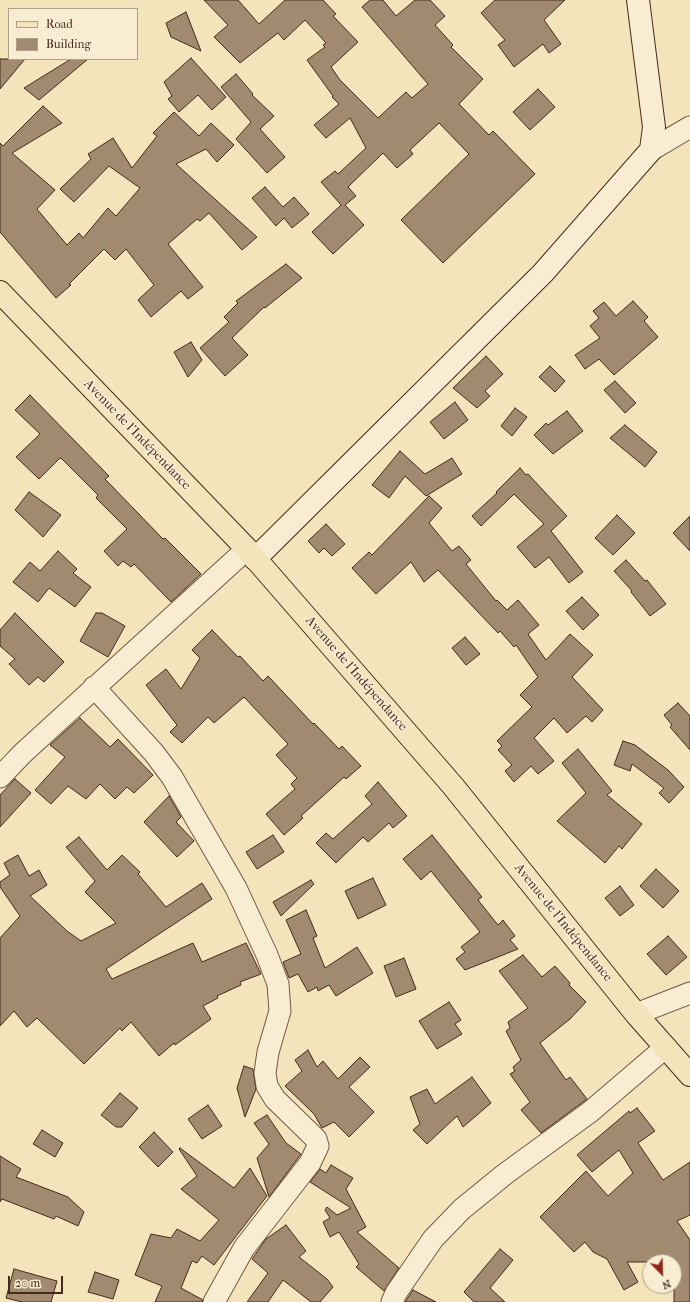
<!DOCTYPE html>
<meta charset="utf-8">
<style>
body{margin:0}
#map{position:relative;width:690px;height:1302px;overflow:hidden;background:#f4e4bc;font-family:"IM FELL French Canon",serif}
canvas{display:block}
.legend{position:absolute;left:8px;top:8px;width:130px;height:52px;box-sizing:border-box;background:#f8edd3;border:1px solid #b19f8a;margin:0;padding:5px 7px;list-style:none;font-size:12px;color:#47291c}
.legend li{display:flex;align-items:center;gap:8px;height:20px}
.legend b{width:20px;border:1px solid #b19f8a}
.north{position:absolute;left:642px;top:1254px;width:40px;height:40px;box-sizing:border-box;background:#f8edd3;border:1px solid #b19f8a;border-radius:50%;rotate:157deg;font-size:11px;font-weight:700;line-height:16px;text-align:center;color:#47291c}
.north::after{content:'';display:block;margin:auto;width:14px;height:18px;background:#8f2418;clip-path:polygon(50% 0,100% 100%,50% 72%,0 100%)}
.scale{position:absolute;left:8px;top:1276px;width:55px;height:18px;box-sizing:border-box;border:2px solid #47291c;border-top:0;padding-left:5px;font-size:12px;line-height:14px;white-space:nowrap;color:#47291c;-webkit-text-stroke:3px #f8edd3;paint-order:stroke}
</style>
<div id="map">
<canvas width="690" height="1302"></canvas>
<ul class="legend">
<li><b style="height:5px;background:#f4e4bc"></b>Road</li>
<li><b style="height:11px;background:#a18a6f"></b>Building</li>
</ul>
<div class="north">N</div>
<div class="scale">20 m</div>
</div>
<script>
const c = document.querySelector('canvas').getContext('2d');
c.lineJoin = 'round';
function fillPath(path, color) { c.fillStyle = color; c.fill(path, 'evenodd'); }
const poly = rows => new Path2D(rows.map(r => 'M' + r).join(''));
function strokePath(path, color, width, dash) { c.strokeStyle = color; c.lineWidth = width; c.lineCap = dash ? 'butt' : 'round'; c.setLineDash(dash || []); c.stroke(path); }
function write(font, color, halo, rows, align = 'center') {
  c.font = font + ' "IM FELL French Canon",serif'; c.lineWidth = 3; c.setLineDash([]); c.textBaseline = 'middle'; c.strokeStyle = halo; c.fillStyle = color; for (const [text, x, y, turn = 0] of rows) {
    c.save(); c.translate(x, y); c.rotate((+turn || 0) * Math.PI / 180); c.textAlign = isNaN(turn) ? turn : align; if (halo) c.strokeText(text, 0, 0); c.fillText(text, 0, 0); c.restore();
  }
}
const building = poly([
 [204,0,238,0,259,24,285,0,323,0,336,14,333,16,358,42,331,67,340,80,378,118,406,92,412,98,428,84,362,7,370,0,383,0,396,16,415,0,430,0,445,16,435,25,453,45,451,47,483,79,459,104,489,135,493,131,535,174,443,263,401,220,469,154,439,123,410,150,413,154,397,168,383,153,348,187,356,196,345,205,364,225,333,254,312,232,341,205,321,182,335,171,338,174,366,148,350,118,326,138,314,125,339,104,332,97,333,96,307,60,325,47,323,45,326,43,305,20,284,40,278,33,240,63,214,37,228,25,204,0],
 [495,0,565,0,544,20,561,44,549,53,543,44,514,67,498,45,505,40,481,13,495,0],
 [186,12,201,51,171,37,166,23,186,12],
 [191,58,226,97,212,110,198,95,179,112,168,99,172,96,164,82,191,58],
 [0,59,25,59,0,89,0,59],
 [71,59,88,59,39,100,24,88,71,59],
 [236,74,253,94,252,95,274,116,260,129,285,157,267,173,236,139,251,122,221,87,236,74],
 [538,89,555,107,530,130,513,112,538,89],
 [43,106,62,123,12,153,55,190,37,209,67,245,79,233,83,238,108,208,116,216,140,188,109,166,74,202,60,189,91,159,88,154,113,138,132,168,157,136,153,133,174,112,199,136,211,123,234,145,217,162,206,149,176,164,257,237,242,250,209,213,200,221,197,219,168,244,203,287,188,299,181,291,151,317,138,300,154,285,126,249,115,260,104,249,69,284,71,285,56,298,0,232,0,143,3,146,43,106],
 [265,187,283,207,294,197,309,214,292,228,284,218,276,226,252,198,265,187],
 [286,264,302,278,265,308,264,307,232,338,248,355,225,376,200,348,229,322,224,317,238,303,236,301,286,264],
 [633,301,648,317,644,321,658,337,614,375,599,359,585,369,575,355,600,338,590,326,599,318,593,311,604,302,616,316,633,301],
 [191,342,202,360,188,377,174,352,191,342],
 [486,356,503,374,485,391,490,396,477,408,453,388,486,356],
 [550,366,565,381,555,392,539,377,550,366],
 [615,381,636,403,625,413,604,390,615,381],
 [30,395,109,476,105,479,163,539,165,538,201,574,171,602,134,564,131,567,123,561,118,566,104,551,127,529,96,498,98,495,62,459,60,458,39,479,16,457,40,434,15,410,30,395],
 [455,402,468,420,444,439,430,422,455,402],
 [515,408,527,417,512,436,501,426,515,408],
 [567,411,583,431,553,454,534,435,546,423,548,425,567,411],
 [625,425,657,452,645,467,610,438,625,425],
 [400,451,425,474,452,458,462,474,426,496,405,476,389,498,372,485,400,451],
 [520,468,526,475,528,474,567,516,551,531,583,572,569,583,549,557,535,568,517,547,544,524,514,494,481,526,472,516,497,493,496,492,520,468],
 [29,492,61,515,43,537,15,510,29,492],
 [429,496,442,508,429,523,452,551,459,546,471,560,466,564,496,601,497,600,507,610,518,600,539,625,528,634,546,660,570,634,593,655,572,677,603,710,592,722,586,716,567,733,554,718,534,738,554,761,538,774,531,766,514,782,505,771,512,765,498,750,502,746,497,741,532,707,520,695,538,677,516,645,514,647,500,631,498,633,438,570,424,582,411,562,376,594,352,568,369,552,372,555,429,496],
 [617,515,635,533,613,555,595,538,617,515],
 [690,516,690,551,673,533,690,516],
 [326,524,345,544,332,556,324,548,319,553,308,541,326,524],
 [58,551,77,569,73,573,91,587,75,607,49,588,38,602,13,582,30,562,40,571,58,551],
 [626,560,645,581,647,580,666,604,650,616,631,592,632,591,614,571,626,560],
 [582,597,599,615,583,630,566,611,582,597],
 [15,613,64,662,44,682,38,677,29,685,9,664,15,659,0,646,0,630,15,613],
 [96,613,102,613,125,626,108,657,80,641,96,613],
 [212,630,238,657,240,656,263,681,268,676,313,724,314,723,339,749,342,746,361,766,346,779,344,777,301,816,303,818,284,835,266,814,295,789,291,784,297,778,276,755,288,744,244,697,214,723,208,717,182,743,170,732,177,725,146,685,166,669,181,689,200,658,192,650,212,630],
 [465,637,480,654,466,665,452,648,465,637],
 [678,703,690,716,690,750,670,727,672,725,664,715,678,703],
 [80,718,110,747,118,739,153,775,134,793,127,787,115,799,100,784,86,799,68,786,51,804,35,790,65,757,50,745,80,718],
 [623,741,635,745,668,770,684,787,669,803,659,793,664,788,632,764,630,771,614,765,623,741],
 [578,749,612,791,607,795,642,824,622,849,619,846,605,863,557,821,586,793,562,763,578,749],
 [15,779,31,793,0,827,0,795,15,779],
 [378,782,407,816,393,828,389,823,368,842,363,837,336,863,316,843,326,833,333,839,372,804,365,796,378,782],
 [169,796,181,817,176,822,194,841,177,857,144,822,169,796],
 [273,835,284,852,257,869,246,852,273,835],
 [432,835,482,897,478,900,498,925,503,920,515,936,510,940,518,949,465,970,456,959,465,952,461,947,480,932,431,871,421,880,403,859,432,835],
 [79,837,107,870,122,855,140,872,138,874,166,907,202,883,212,899,106,969,112,979,193,943,202,962,246,943,261,974,240,982,241,985,217,996,218,998,203,1006,211,1019,175,1045,174,1043,159,1056,131,1022,122,1031,120,1028,84,1064,37,1018,27,1027,14,1011,0,1026,0,938,20,916,0,887,0,882,10,875,4,863,18,855,29,876,39,870,47,885,30,896,67,931,81,941,116,923,85,892,95,881,66,847,79,837],
 [656,869,679,891,663,908,640,886,656,869],
 [373,878,386,905,358,919,345,891,373,878],
 [311,880,314,884,281,916,273,902,311,880],
 [620,886,634,905,620,916,605,898,620,886],
 [306,910,317,936,313,938,325,968,357,947,373,973,336,996,329,985,318,991,317,987,308,992,298,974,289,978,283,962,301,954,286,920,306,910],
 [668,936,687,957,666,975,647,954,668,936],
 [523,955,542,977,555,966,570,983,569,985,586,1002,570,1019,540,1043,566,1080,570,1077,587,1099,541,1133,521,1110,530,1102,510,1074,515,1071,513,1067,521,1060,506,1031,510,1028,508,1022,528,1008,499,971,523,955],
 [404,958,416,989,396,997,384,966,404,958],
 [449,1002,461,1020,455,1024,462,1034,437,1049,419,1021,449,1002],
 [308,1050,317,1067,323,1061,338,1079,360,1057,370,1067,349,1087,374,1112,349,1137,334,1122,322,1128,314,1114,285,1086,302,1071,295,1060,308,1050],
 [244,1066,253,1069,256,1089,245,1117,237,1088,244,1066],
 [472,1077,491,1103,463,1127,457,1116,427,1144,413,1130,420,1124,410,1097,427,1089,435,1104,472,1077],
 [120,1093,138,1108,122,1127,116,1127,101,1115,120,1093],
 [208,1105,222,1126,202,1139,188,1119,208,1105],
 [637,1108,655,1131,638,1143,663,1180,690,1162,690,1215,677,1221,690,1240,690,1302,674,1302,674,1262,627,1262,638,1282,624,1290,607,1259,593,1252,585,1242,574,1252,540,1217,586,1171,608,1196,633,1173,619,1150,592,1172,577,1155,629,1111,630,1113,637,1108],
 [267,1115,286,1143,301,1154,269,1197,257,1158,269,1144,254,1123,267,1115],
 [42,1130,63,1143,55,1157,33,1144,42,1130],
 [154,1132,173,1152,158,1167,139,1147,154,1132],
 [180,1148,234,1188,250,1168,267,1196,214,1265,202,1256,197,1263,192,1261,181,1288,203,1300,202,1302,155,1302,162,1286,135,1275,151,1234,171,1238,177,1229,200,1241,219,1220,181,1189,197,1176,179,1149,180,1148],
 [0,1156,21,1169,16,1177,68,1197,84,1212,78,1226,56,1216,54,1219,2,1199,0,1202,0,1156],
 [331,1165,353,1178,346,1189,366,1227,357,1232,399,1268,384,1291,356,1267,359,1264,339,1232,330,1237,323,1222,330,1218,325,1210,327,1207,337,1215,351,1208,310,1182,320,1169,326,1173,331,1165],
 [286,1225,306,1251,299,1257,327,1279,333,1287,320,1302,311,1302,283,1280,268,1302,247,1302,268,1273,252,1259,266,1239,286,1225],
 [500,1249,513,1260,490,1288,505,1302,474,1302,464,1292,500,1249],
 [14,1269,57,1281,51,1302,22,1302,6,1298,14,1269],
 [95,1272,119,1280,113,1299,88,1292,95,1272],
 [413,1290,436,1302,405,1302,413,1290]
]);
fillPath(building, '#a18a6f');
strokePath(building, '#47291c', 1);
const street = poly([
 [651,150,690,127],
 [94,687,154,753,172,777,236,888,267,955,278,984,280,1011,268,1052,265,1073,267,1086,275,1099,316,1139,318,1146,310,1163,244,1248,214,1302],
 [0,777,23,753,247,549],
 [636,1014,690,993],
 [392,1302,396,1293,433,1239,462,1209,505,1174,590,1112,666,1047]
]);
const secondary = poly([
 [255,559,543,273,651,150,654,127,638,0]
]);
const primary = poly([
 [0,292,247,549,453,786,636,1014,690,1075]
]);
strokePath(street, '#725844', 23);
strokePath(secondary, '#47291c', 24);
strokePath(primary, '#47291c', 24);
strokePath(street, '#f8edd3', 21);
strokePath(secondary, '#f8edd3', 22);
strokePath(primary, '#f4e4bc', 22);
write('13px', '#47291c', '#f8edd3', [
 ["Avenue de l'Indépendance",137,435,46],
 ["Avenue de l'Indépendance",356,674,49],
 ["Avenue de l'Indépendance",563,923,51]
]);
</script>
